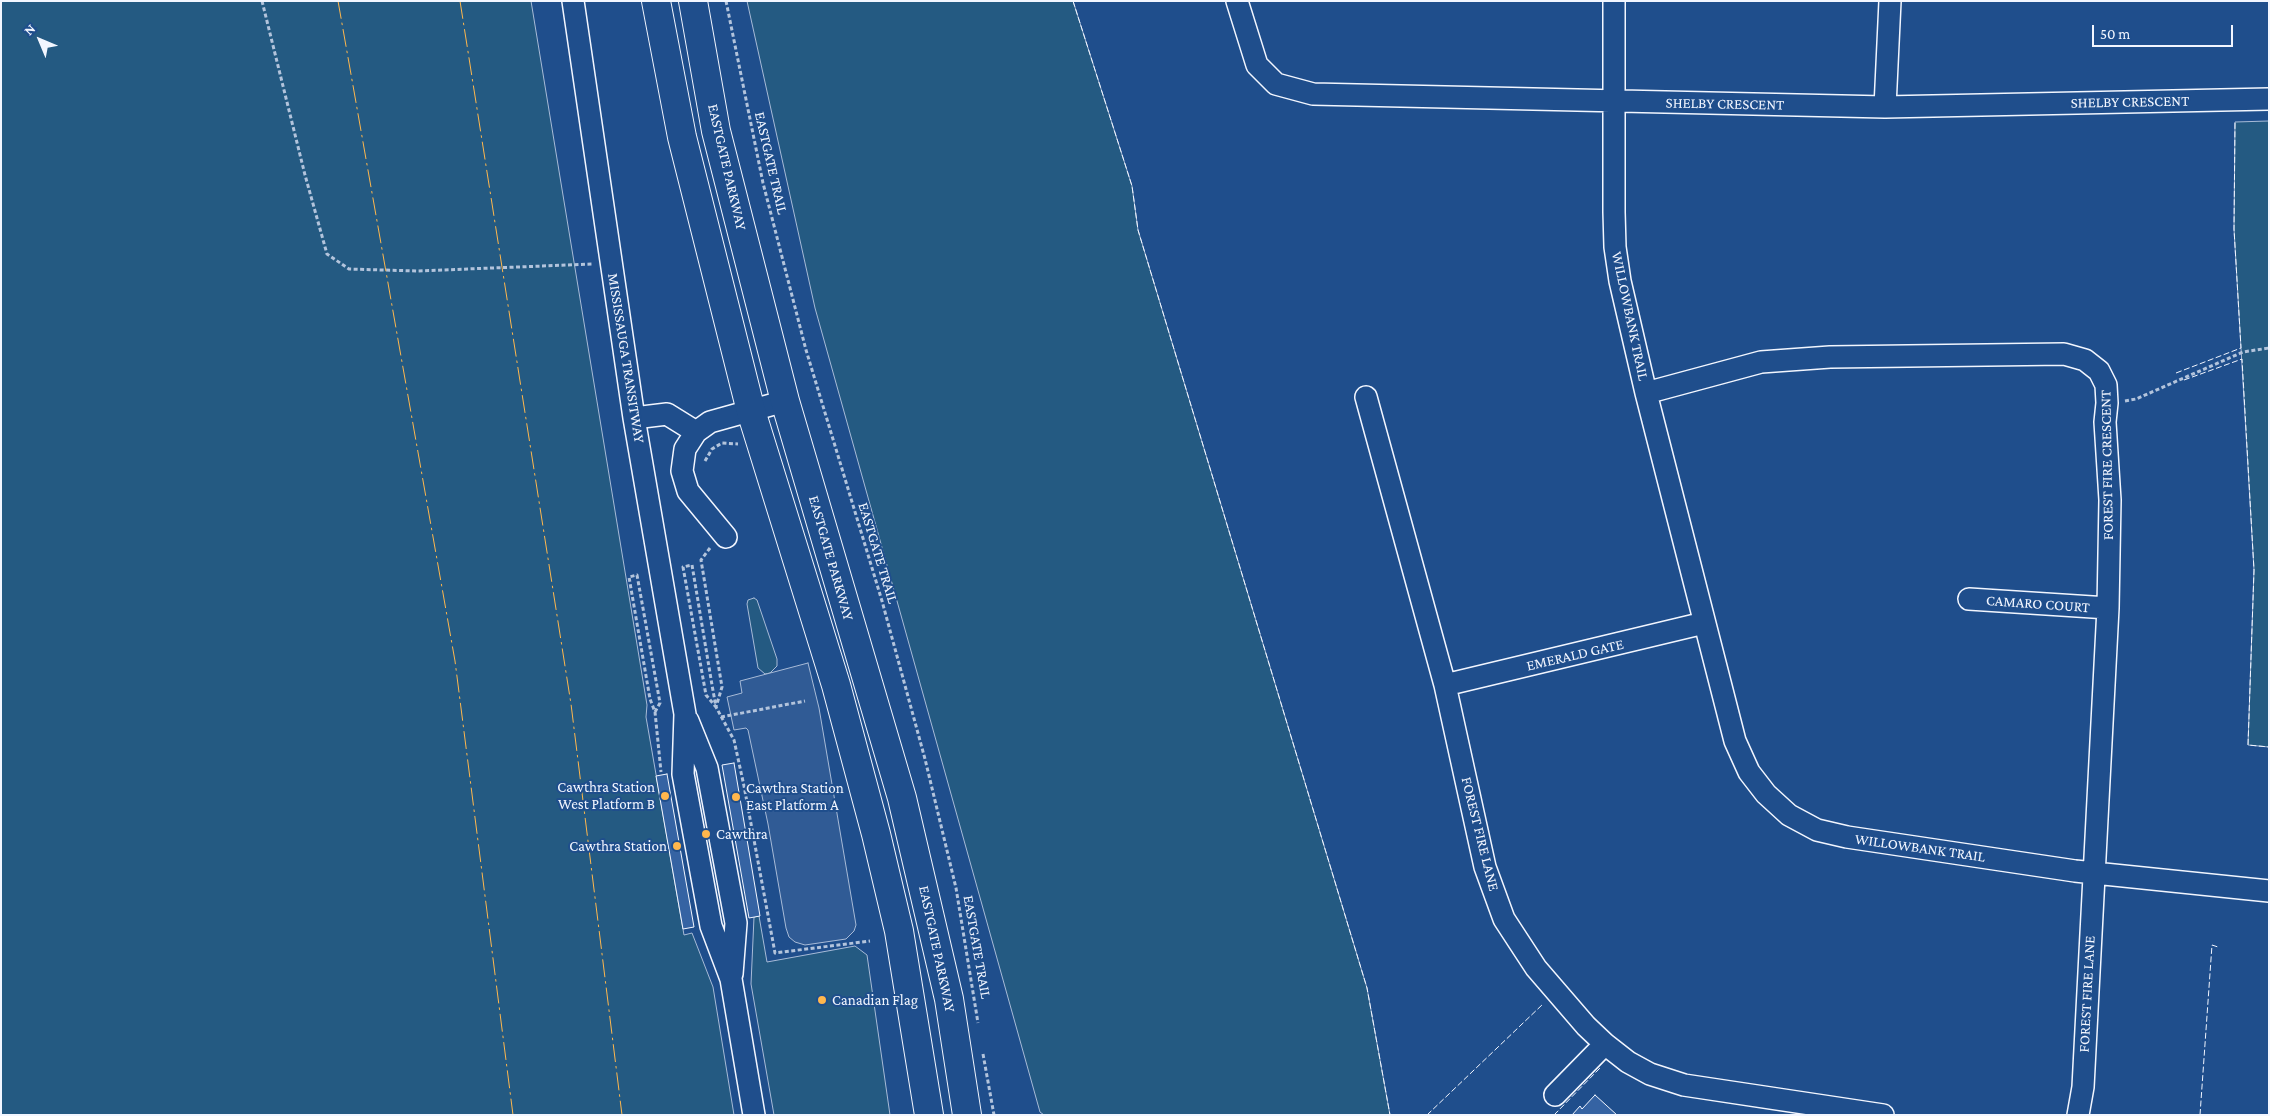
<!DOCTYPE html>
<style>
body{margin:0}
#map{position:relative;width:2270px;height:1116px;overflow:hidden;background:#1f4e8c;font-family:"Crimson Pro",serif}
canvas{display:block}
.frame{position:absolute;inset:0;border:2px solid #f2f6ff;pointer-events:none}
.north{position:absolute;left:15px;top:15px;width:50px;height:50px;-webkit-text-stroke:4px #1f4e8c;paint-order:stroke;rotate:315deg;font-size:14px;font-weight:700;line-height:20px;text-align:center;color:#f2f6ff}
.north::after{content:'';display:block;margin:auto;width:18px;height:22px;background:#f2f6ff;clip-path:polygon(50% 0,100% 100%,50% 72%,0 100%)}
.scale{position:absolute;left:2092px;top:25px;width:141px;height:22px;box-sizing:border-box;border:2px solid #f2f6ff;border-top:0;padding-left:6px;font-size:15px;line-height:18px;white-space:nowrap;color:#f2f6ff;-webkit-text-stroke:4px #1f4e8c;paint-order:stroke}
</style>
<div id="map">
<canvas width="2270" height="1116"></canvas>
<div class="frame"></div>
<div class="north">N</div>
<div class="scale">50 m</div>
</div>
<script>
const c = document.querySelector('canvas').getContext('2d');
c.lineJoin = 'round';
function fillPath(path, color) { c.fillStyle = color; c.fill(path, 'evenodd'); }
const poly = rows => new Path2D(rows.map(r => 'M' + r).join(''));
function strokePath(path, color, width, dash) { c.strokeStyle = color; c.lineWidth = width; c.lineCap = dash ? 'butt' : 'round'; c.setLineDash(dash || []); c.stroke(path); }
function write(font, color, halo, rows, align = 'center') {
  c.font = font + ' "Crimson Pro",serif'; c.lineWidth = 4; c.setLineDash([]); c.textBaseline = 'middle'; c.strokeStyle = halo; c.fillStyle = color; for (const [text, x, y, turn = 0] of rows) {
    c.save(); c.translate(x, y); c.rotate((+turn || 0) * Math.PI / 180); c.textAlign = isNaN(turn) ? turn : align; if (halo) c.strokeText(text, 0, 0); c.fillText(text, 0, 0); c.restore();
  }
}
const green = poly([
 [1,1,531,1,647,705,646,717,684,935,692,933,713,987,734,1115,1,1115,1,1],
 [747,1,1073,1,1132,186,1138,230,1367,988,1390,1115,1044,1115,1040,1112,815,308,747,1],
 [2269,121,2269,747,2248,745,2254,570,2234,229,2235,122,2269,121],
 [754,598,757,600,777,659,777,666,770,673,765,674,758,668,747,604,748,600,754,598],
 [759,916,767,962,855,946,867,955,890,1115,774,1115,751,984,754,917,759,916]
]);
fillPath(green, '#245a82');
strokePath(green, '#a8bbd7', 1);
const parking = poly([
 [808,663,819,708,856,925,854,931,846,939,805,945,795,942,789,937,786,928,768,824,748,730,746,728,734,730,727,697,742,693,740,681,808,663]
]);
fillPath(parking, '#305b95');
strokePath(parking, '#a8bbd7', 1);
const building = poly([
 [734,763,760,916,749,918,722,765,734,763],
 [667,774,694,927,683,929,656,776,667,774],
 [1595,1095,1617,1115,1572,1115,1580,1106,1582,1109,1595,1095]
]);
fillPath(building, '#3563a3');
strokePath(building, '#f2f6ff', 1);
const minor = poly([
 [573,1,634,418,685,714,683,774,711,926,731,979,754,1115],
 [1237,1,1257,65,1276,84,1313,94,1885,107,2269,99],
 [1614,1,1614,212,1615,247,1620,281,1646,393,1735,741,1749,772,1766,794,1789,815,1817,830,1847,837,2075,871,2269,891],
 [1885,107,1890,1],
 [1646,393,1761,362,1830,357,2064,354,2085,360,2099,371,2106,385,2107,403,2105,422,2110,500,2108,608,2083,1087,2078,1115],
 [1366,397,1445,685,1485,867,1504,919,1536,968,1586,1026,1605,1044,1628,1062,1650,1074,1684,1085,1883,1115],
 [634,418,667,414,696,432],
 [726,537,688,491,682,471,685,449,696,432,710,422,785,401],
 [1969,599,2108,608],
 [1445,685,1704,623],
 [688,721,707,768,736,923,732,974],
 [1555,1095,1605,1044]
]);
const major = poly([
 [656,1,682,137,751,411,836,685,876,834,899,931,929,1115],
 [693,1,716,131,785,401,902,798,949,999,967,1115]
]);
strokePath(minor, '#f2f6ff', 24);
strokePath(major, '#f2f6ff', 30);
strokePath(poly([
 [262,1,305,175,327,254,349,269,417,271,593,264],
 [726,1,763,183,806,350,882,601,925,759,956,888,978,1023],
 [2125,401,2136,399,2243,352,2269,348],
 [705,461,712,449,722,443,738,444],
 [710,548,701,560,722,687,716,707,734,740,744,786,775,953,870,941],
 [692,565,712,685,716,707,706,695,683,567,692,565],
 [655,712,660,703,637,575,629,577,650,699,655,712,661,772],
 [721,717,805,701],
 [983,1054,994,1115]
]), '#b3c4dc', 3, [4, 2.5]);
strokePath(minor, '#1f4e8c', 21);
strokePath(major, '#1f4e8c', 28);
strokePath(poly([
 [1073,1,1132,186,1138,230,1367,988,1390,1115],
 [2176,373,2241,348,2234,229,2235,122],
 [2184,380,2242,359,2254,570,2248,745,2269,747],
 [1427,1115,1543,1004],
 [1554,1115,1600,1068],
 [2200,1115,2212,945,2218,947]
]), '#f2f6ff', 1, [6, 2.5]);
strokePath(poly([
 [338,1,455,661,513,1115],
 [460,1,571,704,622,1115]
]), '#ffb74d', 1, [18, 4, 2.5, 4]);
for (const [x, y, r, color] of [
 [665,796,5,"#ffb74d"],
 [736,797,5,"#ffb74d"],
 [706,834,5,"#ffb74d"],
 [677,846,5,"#ffb74d"],
 [822,1000,5,"#ffb74d"]
]) { const dot = new Path2D(); dot.arc(x, y, r, 0, 2 * Math.PI); c.fillStyle = color; c.fill(dot); strokePath(dot, '#1f4e8c', 2); }
write('15px', '#f2f6ff', '#1f4e8c', [
 ["SHELBY CRESCENT",2130,102,-1],
 ["SHELBY CRESCENT",1725,104,1],
 ["EASTGATE TRAIL",771,163,77],
 ["EASTGATE PARKWAY",727,167,77],
 ["WILLOWBANK TRAIL",1630,316,78],
 ["MISSISSAUGA TRANSITWAY",626,358,81],
 ["FOREST FIRE CRESCENT",2107,465,-91],
 ["EASTGATE TRAIL",878,553,73],
 ["EASTGATE PARKWAY",831,558,74],
 ["CAMARO COURT",2038,604,4],
 ["EMERALD GATE",1575,655,-13],
 ["FOREST FIRE LANE",1480,834,76],
 ["WILLOWBANK TRAIL",1920,848,8],
 ["EASTGATE TRAIL",977,947,80],
 ["EASTGATE PARKWAY",937,949,78],
 ["FOREST FIRE LANE",2087,994,-87]
]);
write('15px', '#f2f6ff', '#1f4e8c', [
 ["Cawthra Station",655,787,"right"],
 ["West Platform B",655,804,"right"],
 ["Cawthra Station",746,788],
 ["East Platform A",746,805],
 ["Cawthra",716,834],
 ["Cawthra Station",667,846,"right"],
 ["Canadian Flag",832,1000]
], 'left');
</script>
